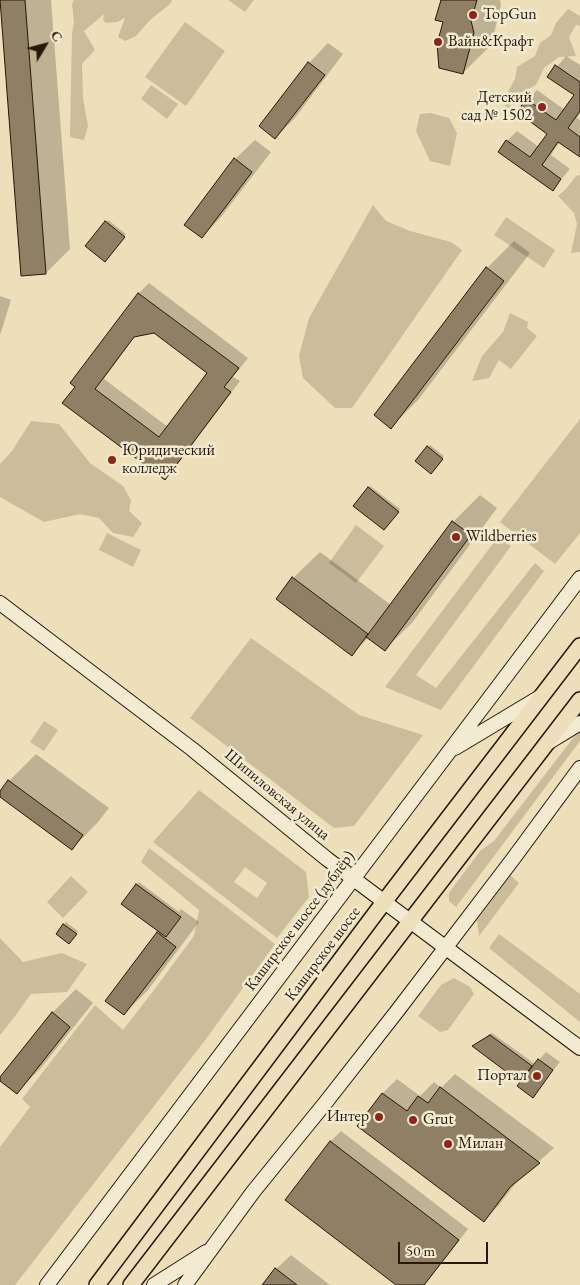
<!DOCTYPE html>
<meta charset="utf-8">
<style>
body{margin:0}
#map{position:relative;width:580px;height:1285px;overflow:hidden;background:#eddfb9;font-family:"EB Garamond",serif}
canvas{display:block}
.north{position:absolute;left:20px;top:20px;width:50px;height:50px;-webkit-text-stroke:4px #f3ead2;paint-order:stroke;rotate:53deg;font-size:14px;font-weight:700;line-height:20px;text-align:center;color:#27180a}
.north::after{content:'';display:block;margin:auto;width:18px;height:22px;background:#27180a;clip-path:polygon(50% 0,100% 100%,50% 72%,0 100%)}
.scale{position:absolute;left:398px;top:1242px;width:90px;height:22px;box-sizing:border-box;border:2px solid #27180a;border-top:0;padding-left:6px;font-size:15px;line-height:18px;white-space:nowrap;color:#27180a;-webkit-text-stroke:4px #f3ead2;paint-order:stroke}
</style>
<div id="map">
<canvas width="580" height="1285"></canvas>
<div class="north">С</div>
<div class="scale">50 m</div>
</div>
<script>
const c = document.querySelector('canvas').getContext('2d');
c.lineJoin = 'round';
function fillPath(path, color) { c.fillStyle = color; c.fill(path, 'evenodd'); }
const poly = rows => new Path2D(rows.map(r => 'M' + r).join(''));
function strokePath(path, color, width, dash) { c.strokeStyle = color; c.lineWidth = width; c.lineCap = dash ? 'butt' : 'round'; c.setLineDash(dash || []); c.stroke(path); }
function write(font, color, halo, rows, align = 'center') {
  c.font = font + ' "EB Garamond",serif'; c.lineWidth = 5; c.setLineDash([]); c.textBaseline = 'middle'; c.strokeStyle = halo; c.fillStyle = color; for (const [text, x, y, turn = 0] of rows) {
    c.save(); c.translate(x, y); c.rotate((+turn || 0) * Math.PI / 180); c.textAlign = isNaN(turn) ? turn : align; if (halo) c.strokeText(text, 0, 0); c.fillText(text, 0, 0); c.restore();
  }
}
fillPath(poly([
 [74,0,172,0,170,4,150,20,136,36,125,41,118,37,125,18,117,22,106,23,103,20,104,14,84,31,95,50,82,64,83,98,88,126,84,140,70,137,72,34,74,22,72,4],
 [228,0,254,0,245,12],
 [568,9,580,16,580,26,576,25,569,37,576,56,559,57,544,68,536,85,522,92,506,111,504,99,515,79,517,67,535,56,540,43,551,35,556,23],
 [185,22,225,51,186,106,145,77],
 [151,85,178,104,167,119,141,99],
 [431,113,449,118,457,133,450,166,430,161,416,131,420,114],
 [580,175,580,252,571,253,577,224,574,213,558,196,566,189,576,176],
 [373,205,386,221,410,231,451,242,462,250,352,408,335,408,303,378,299,356,309,318],
 [506,217,555,250,544,268,494,235],
 [510,313,528,322,527,328,537,336,511,369,499,360,489,378,472,381,482,356,503,332],
 [580,419,580,533,555,564,500,522],
 [31,421,59,424,90,463,123,486,131,500,129,511,142,523,133,537,113,533,99,518,80,514,44,522,0,497,0,464,12,451],
 [356,525,384,546,356,583,329,563],
 [107,533,141,550,133,567,99,550],
 [498,537,511,546,416,675,436,688,535,563,544,571,441,710,385,687],
 [251,638,359,715,423,735,354,826,334,828,190,718],
 [44,721,58,730,44,751,30,742],
 [580,732,580,741,456,907,449,901,449,893,480,851,494,841,573,738],
 [199,790,306,872,309,897,277,938,153,842],
 [245,867,267,883,257,898,234,882],
 [149,848,275,944,206,1039,15,1285,0,1285,0,1147,30,1107,22,1099,95,1005,123,1030,154,990,194,936,199,910,141,862],
 [510,875,519,883,479,936,477,920],
 [71,876,88,892,63,918,47,902],
 [499,934,580,994,580,1022,489,948],
 [0,938,23,962,62,953,87,964,67,992,31,994,13,1019,0,1035],
 [454,978,470,987,474,994,448,1030,440,1032,418,1016,441,985]
]), '#cbbd9b');
fillPath(poly([
 [1,0,51,0,70,249,46,273],
 [442,0,500,0,501,5,491,45,463,73,444,22],
 [328,43,343,54,295,118,275,138,309,63],
 [566,56,580,65,580,113,577,118,580,120,580,155,560,141,551,155,570,169,553,189,507,141,517,131,539,147,549,133,527,100,537,90,565,110,576,95,549,76],
 [255,140,271,152,221,217,202,237,235,159],
 [108,220,126,234,107,258,87,246],
 [514,241,530,253,418,400,391,427,487,268],
 [149,283,248,358,233,377,240,381,175,468,165,478,72,383,139,293],
 [155,332,209,372,168,427,104,379,136,335],
 [0,296,11,300,0,335],
 [430,445,444,456,433,471,416,461],
 [370,486,400,509,386,527,369,488],
 [480,495,497,508,412,623,385,649,369,637,352,654,293,578,320,552,391,605,453,522],
 [36,754,109,808,98,822,72,849,0,796,9,781],
 [139,882,179,912,181,909,199,922,148,990,124,1014,160,931,123,903],
 [66,922,78,931,71,940,57,933],
 [76,989,93,1003,40,1069,16,1093,0,1079,52,1013],
 [492,1033,535,1064,546,1052,560,1062,532,1096,525,1077,475,1044],
 [455,1074,554,1148,519,1179,498,1206,484,1220,359,1126,383,1093,397,1079,420,1096,434,1082,441,1088],
 [341,1131,468,1229,425,1285,398,1285,287,1199,331,1141],
 [291,1255,330,1285,264,1285,276,1269]
]), '#0003');
const building = poly([
 [0,0,25,0,46,274,21,276,0,0],
 [441,0,477,0,471,21,474,33,463,74,439,68,437,44,443,22,435,20,441,0],
 [308,62,325,75,275,139,259,126,308,62],
 [555,65,580,82,580,111,568,128,580,137,580,157,558,142,542,165,561,179,553,191,498,152,506,140,530,157,547,134,517,112,526,99,556,120,574,95,547,77,555,65],
 [234,158,252,172,202,238,184,225,234,158],
 [105,221,125,237,105,262,85,246,105,221],
 [486,267,504,281,391,429,374,415,486,267],
 [138,293,239,368,224,387,231,392,165,480,62,403,75,387,70,383,138,293],
 [154,333,207,373,159,437,95,389,134,337,154,333],
 [427,446,443,459,431,474,415,461,427,446],
 [368,487,399,512,384,530,353,506,368,487],
 [452,521,471,535,385,651,366,637,452,521],
 [292,577,368,634,352,656,276,599,292,577],
 [8,780,83,835,72,850,0,797,0,791,8,780],
 [136,884,181,917,166,937,121,904,136,884],
 [63,924,77,934,69,944,56,934,63,924],
 [157,932,176,947,124,1015,105,1001,157,932],
 [52,1012,70,1027,17,1094,0,1081,0,1077,52,1012],
 [490,1035,532,1066,520,1082,472,1046,490,1035],
 [538,1059,553,1070,533,1098,517,1086,538,1059],
 [440,1087,540,1163,510,1187,484,1222,357,1126,382,1093,407,1111,418,1096,428,1103,440,1087],
 [330,1141,459,1240,424,1285,396,1285,285,1200,330,1141],
 [275,1268,297,1285,262,1285,275,1268]
]);
fillPath(building, '#8e7f65');
strokePath(building, '#27180a', 1);
const secondary = poly([
 [0,603,192,749,327,859,580,1048],
 [549,742,580,723],
 [455,748,540,697],
 [47,1285,580,578],
 [154,1285,206,1252],
 [185,1285,253,1192,326,1102,398,1010,513,859,580,768]
]);
const primary = poly([
 [97,1285,384,902,580,646],
 [131,1285,580,700]
]);
strokePath(secondary, '#27180a', 16);
strokePath(primary, '#27180a', 18);
strokePath(secondary, '#f3ead2', 14);
strokePath(primary, '#eddfb9', 15);
for (const [x, y, r, color] of [
 [473,15,5,"#8f2418"],
 [438,42,5,"#8f2418"],
 [542,107,5,"#8f2418"],
 [112,460,5,"#8f2418"],
 [456,537,5,"#8f2418"],
 [537,1076,5,"#8f2418"],
 [379,1117,5,"#8f2418"],
 [413,1120,5,"#8f2418"],
 [448,1144,5,"#8f2418"]
]) { const dot = new Path2D(); dot.arc(x, y, r, 0, 2 * Math.PI); c.fillStyle = color; c.fill(dot); strokePath(dot, '#f3ead2', 2); }
write('16px', '#27180a', '#f3ead2', [
 ["TopGun",483,15],
 ["Вайн&Крафт",448,42],
 ["Детский",532,98,"right"],
 ["сад № 1502",532,116,"right"],
 ["Юридический",122,451],
 ["колледж",122,469],
 ["Wildberries",466,537],
 ["Портал",527,1076,"right"],
 ["Интер",369,1117,"right"],
 ["Grut",423,1120],
 ["Милан",458,1144]
], 'left');
write('16px', '#27180a', '#f3ead2', [
 ["Шипиловская улица",277,795,40],
 ["Каширское шоссе (дублёр)",300,921,-53],
 ["Каширское шоссе",323,954,-53]
]);
</script>
